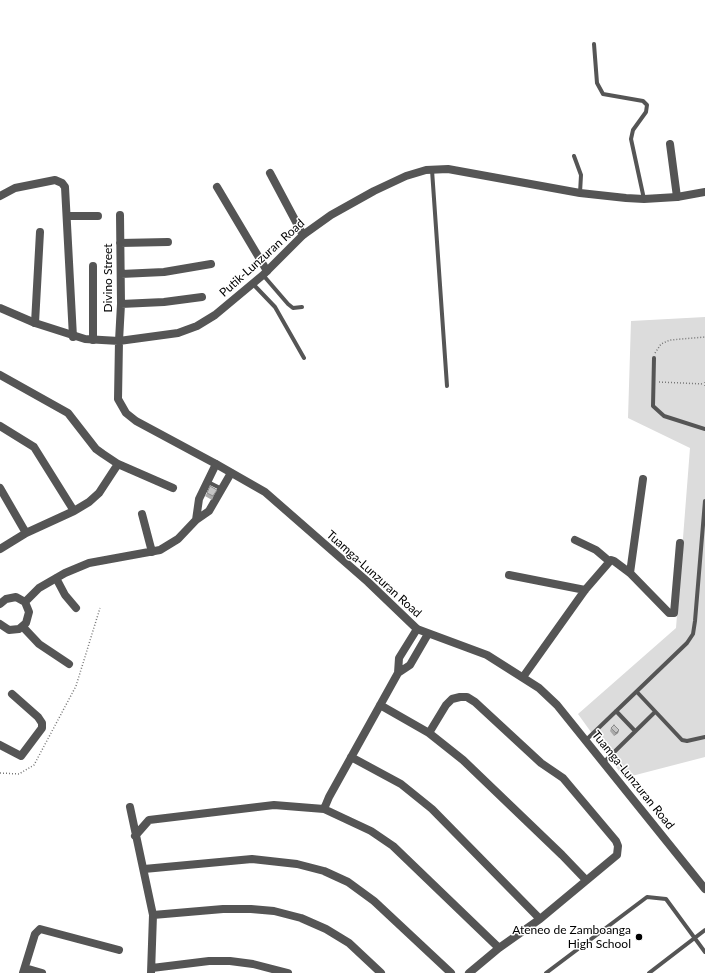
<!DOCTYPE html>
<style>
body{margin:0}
canvas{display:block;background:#fff}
</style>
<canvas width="705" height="973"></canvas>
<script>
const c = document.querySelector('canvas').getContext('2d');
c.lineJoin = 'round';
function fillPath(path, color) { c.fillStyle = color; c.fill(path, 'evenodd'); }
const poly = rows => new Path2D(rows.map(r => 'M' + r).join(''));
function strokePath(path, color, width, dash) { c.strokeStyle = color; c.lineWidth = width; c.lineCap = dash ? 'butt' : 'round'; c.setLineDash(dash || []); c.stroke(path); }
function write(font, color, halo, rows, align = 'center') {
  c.font = font + ' Lato,sans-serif'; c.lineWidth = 3; c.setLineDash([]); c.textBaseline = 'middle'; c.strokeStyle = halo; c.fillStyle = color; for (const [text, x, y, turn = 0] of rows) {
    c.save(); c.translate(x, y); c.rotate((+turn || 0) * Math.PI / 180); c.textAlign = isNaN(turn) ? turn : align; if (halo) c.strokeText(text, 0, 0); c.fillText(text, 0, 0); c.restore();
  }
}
fillPath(poly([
 [705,317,705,757,624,778,578,714,676,628,690,448,628,418,631,321]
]), '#dcdcdc');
strokePath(poly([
 [655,353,661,344,670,340,705,337],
 [659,382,704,384],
 [705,382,705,386],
 [0,773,19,774,34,765,76,686,100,608]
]), '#777', 1.5, [1, 2]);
strokePath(poly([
 [594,44,597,83,603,94,643,101,647,105,646,112,633,130,631,139,644,199],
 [574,156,581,175,580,193],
 [432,170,447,386],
 [263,275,288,304,293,308,302,307],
 [253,284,275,307,304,358],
 [654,358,653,406,664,416,705,429],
 [208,482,222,489],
 [637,692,682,740,687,741,705,737],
 [616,711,635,731],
 [585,741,687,643,693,634,695,621,705,501],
 [604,762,655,712],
 [546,973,647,897,666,899,705,952],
 [649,973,705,930]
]), '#555', 4);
strokePath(poly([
 [670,144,677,197],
 [270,173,303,235],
 [217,187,267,271],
 [0,196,15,188,55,180,62,183,65,187,73,337],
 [68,216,98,216],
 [120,243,168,242],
 [121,274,164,272,211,264],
 [121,304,164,302,202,297],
 [35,323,40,232],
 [93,340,93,266],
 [119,341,121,304,120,215],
 [0,375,68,413,96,449,103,454,118,464,173,488],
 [0,426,34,447,74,511],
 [0,488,26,533],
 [142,514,152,552],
 [196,520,199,499,216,464],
 [575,540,596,550,609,561],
 [0,549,26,533,74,511,89,502,99,493,118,464],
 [630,573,643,479],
 [509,575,585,590],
 [56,578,65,595,76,608],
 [25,602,39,588,65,573,89,563,160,550,178,539,196,520,209,511,231,473],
 [0,604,6,599,16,597,25,602,29,612,26,623,19,629,9,630,0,624],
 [23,627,39,644,69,664],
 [417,629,399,658,398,673,410,665,428,634],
 [523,677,585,590,611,560,614,561,630,573,669,613,674,613,680,543],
 [380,705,429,733,463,760,562,855,586,880],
 [429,733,446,705,452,699,460,697,467,697,475,702,541,763,563,778,616,841,618,846,617,855,540,919,499,948,469,973],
 [0,745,21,756,42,728,42,723,38,717,12,694],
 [351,757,401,784,432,809,540,919],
 [130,807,153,915,151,973],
 [324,809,329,797,398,673],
 [135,836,149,820,274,805,324,809,371,831,393,846,499,948],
 [144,869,252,859,297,864,324,871,348,882,374,901,451,973],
 [153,915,223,909,251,909,274,911,301,918,326,929,349,943,381,973],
 [25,968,42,973],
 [152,968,209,961,230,961,253,964,288,973],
 [23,973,35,934,40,929,119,950]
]), '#555', 8);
strokePath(poly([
 [0,308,35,323,85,339,119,341,178,333,197,326,215,315,263,275,303,235,331,215,374,191,406,176,426,170,448,169,580,193,626,198,644,199,677,197,705,192],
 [119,341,118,399,126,413,136,421,216,464,265,492,368,582,417,629,487,655,539,688,557,705,705,889]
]), '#555', 8);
fillPath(poly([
 [207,493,215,493,212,500,205,496],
 [611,728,619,730,618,733,614,736,610,731]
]), '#a9a9a9');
fillPath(poly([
 [619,730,618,733,614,736,616,733]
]), '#898989');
const building = poly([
 [210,486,217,490,213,496,207,493,210,486],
 [614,725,619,730,616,733,611,728,614,725]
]);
fillPath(building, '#c4c4c4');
strokePath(building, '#898989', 1);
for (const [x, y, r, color] of [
 [639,937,4,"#000"]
]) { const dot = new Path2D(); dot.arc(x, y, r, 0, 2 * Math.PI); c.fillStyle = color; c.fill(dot); strokePath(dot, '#fff', 1.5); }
write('12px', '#000', '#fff', [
 ["Putik-Lunzuran Road",262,258,-42],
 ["Divino Street",108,278,-90],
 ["Tuamga-Lunzuran Road",374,574,42],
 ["Tuamga-Lunzuran Road",633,780,51]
]);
write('12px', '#000', '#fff', [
 ["Ateneo de Zamboanga",631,930],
 ["High School",631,944]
], 'right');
</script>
